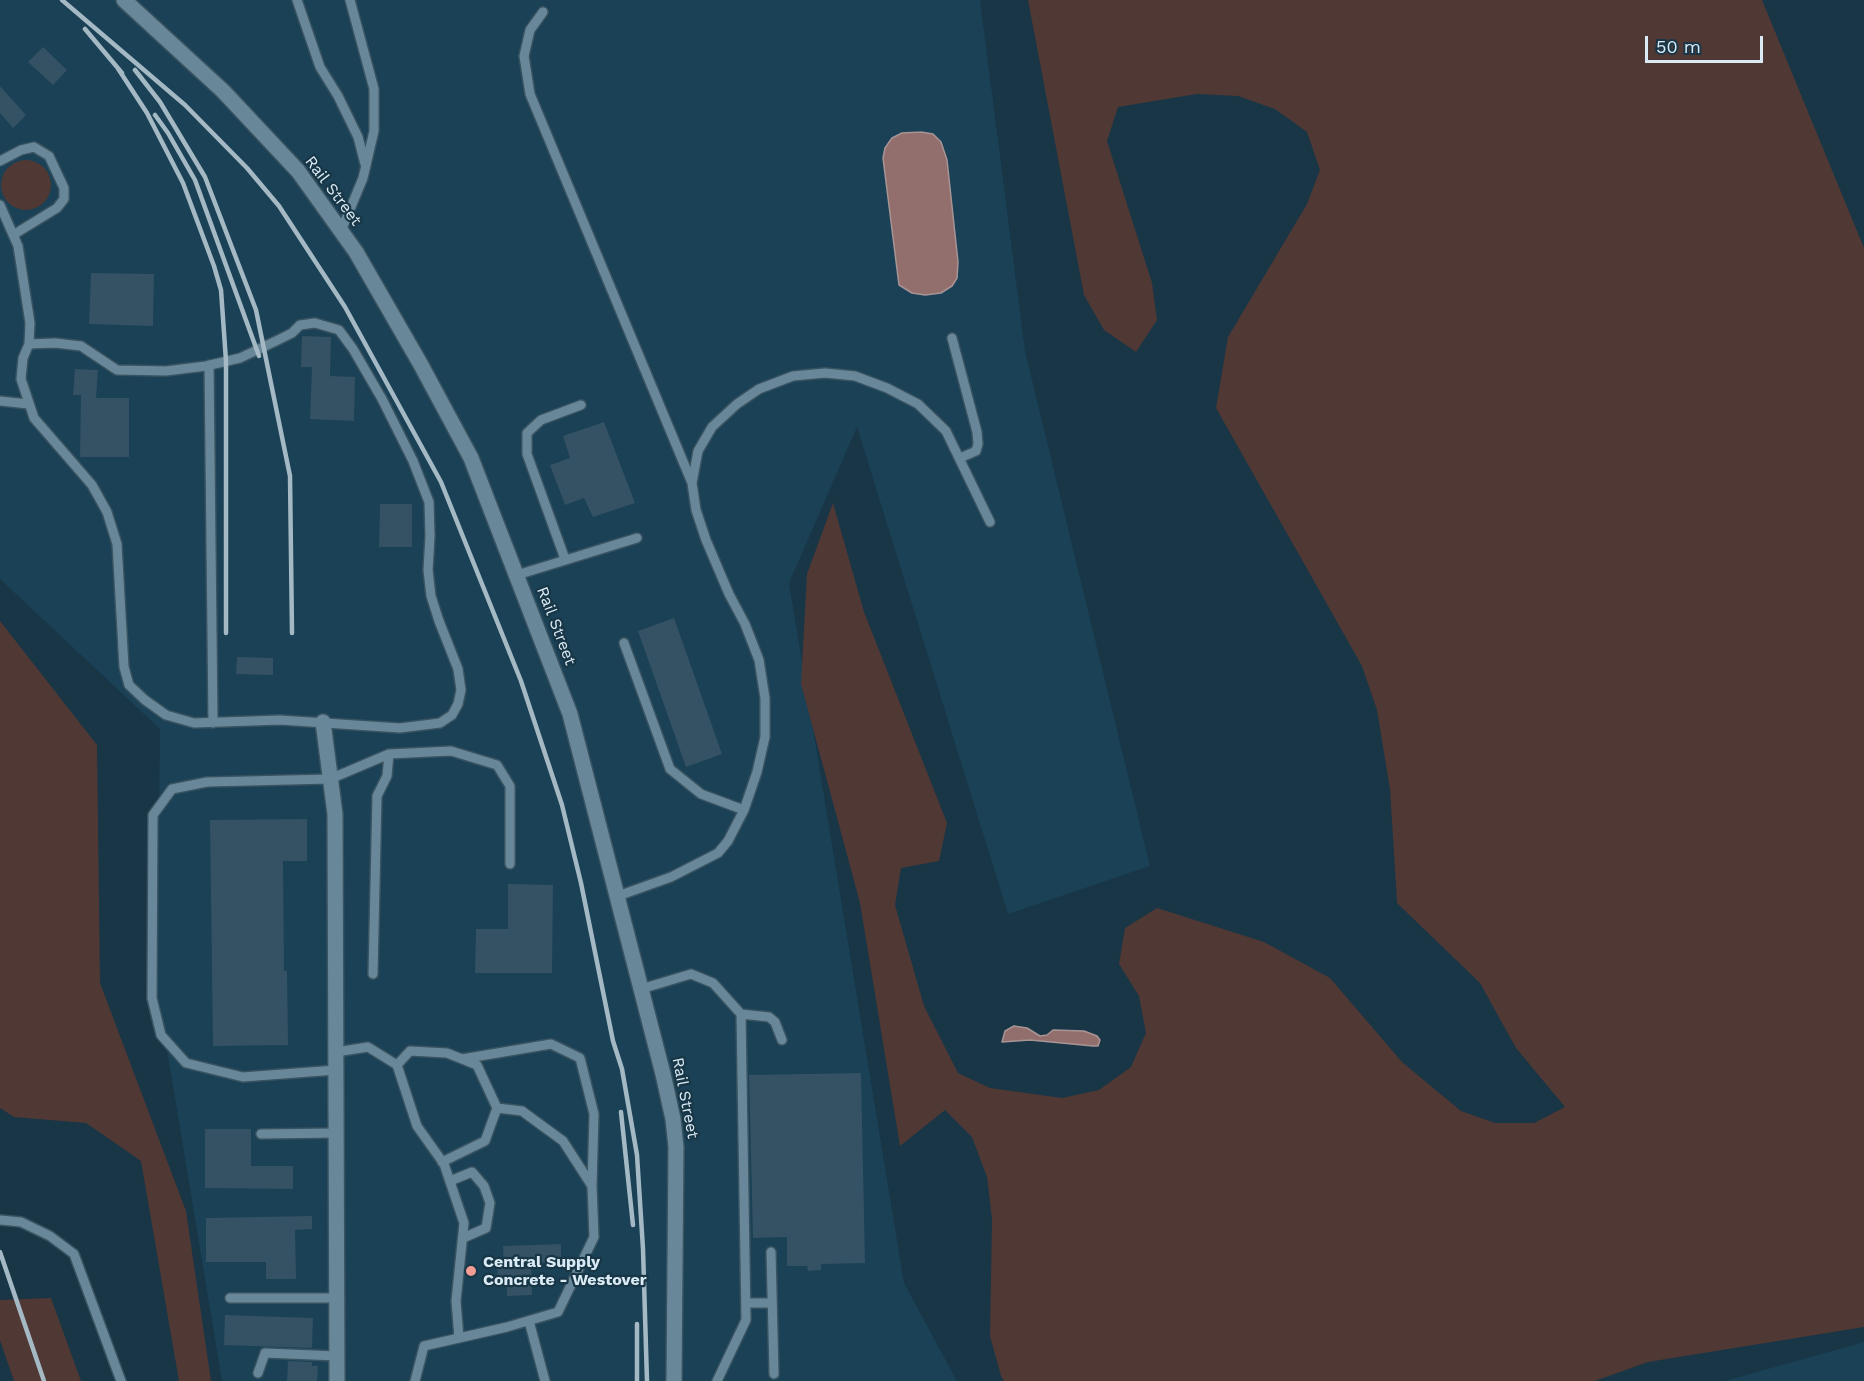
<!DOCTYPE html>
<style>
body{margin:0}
#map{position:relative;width:1864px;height:1381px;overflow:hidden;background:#183646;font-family:"Work Sans",sans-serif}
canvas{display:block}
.scale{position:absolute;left:1645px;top:36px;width:118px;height:27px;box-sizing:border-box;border:3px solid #daebf5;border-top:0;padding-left:8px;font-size:18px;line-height:21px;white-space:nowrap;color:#daebf5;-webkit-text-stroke:4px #183646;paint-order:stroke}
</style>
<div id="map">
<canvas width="1864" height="1381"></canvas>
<div class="scale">50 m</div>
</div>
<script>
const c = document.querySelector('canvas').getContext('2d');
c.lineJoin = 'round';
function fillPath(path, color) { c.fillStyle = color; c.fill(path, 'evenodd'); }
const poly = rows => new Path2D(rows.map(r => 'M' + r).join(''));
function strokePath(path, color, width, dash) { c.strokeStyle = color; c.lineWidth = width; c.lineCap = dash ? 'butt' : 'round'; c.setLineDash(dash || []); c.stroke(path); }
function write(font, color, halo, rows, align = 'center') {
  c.font = font + ' "Work Sans",sans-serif'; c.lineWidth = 4.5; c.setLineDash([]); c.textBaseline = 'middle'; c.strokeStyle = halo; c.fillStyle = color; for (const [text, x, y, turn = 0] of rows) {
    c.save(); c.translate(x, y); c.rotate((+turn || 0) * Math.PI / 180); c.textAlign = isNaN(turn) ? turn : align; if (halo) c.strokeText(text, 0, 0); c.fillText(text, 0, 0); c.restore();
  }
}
fillPath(poly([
 [0,0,980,0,1025,351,1150,866,1008,914,857,427,789,583,904,1283,957,1381,222,1381,157,990,160,729,0,579],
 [1864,1342,1864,1381,1725,1381]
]), '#1a4155');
fillPath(poly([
 [1028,0,1762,0,1864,248,1864,1327,1648,1362,1595,1381,1004,1381,1001,1376,990,1336,992,1219,987,1177,972,1137,945,1110,900,1146,860,903,801,684,807,574,833,503,864,612,947,823,939,861,901,868,895,905,924,1006,958,1073,990,1088,1062,1098,1099,1090,1131,1067,1146,1033,1139,996,1119,964,1125,928,1157,908,1264,942,1330,978,1402,1062,1461,1111,1495,1123,1534,1123,1565,1107,1516,1048,1480,983,1397,903,1390,789,1377,710,1362,666,1216,408,1228,337,1307,204,1320,170,1307,132,1275,109,1238,96,1197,94,1118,107,1107,141,1152,283,1157,320,1136,352,1104,330,1084,295],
 '1 185a25 25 0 1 1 50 0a25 25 0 1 1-50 0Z',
 [0,621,97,745,100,983,186,1211,211,1381,179,1381,141,1161,86,1123,14,1117,0,1108],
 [51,1298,81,1381,14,1381,0,1340,0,1300]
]), '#503835');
const water = poly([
 [921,132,933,134,941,142,947,160,958,262,957,278,952,286,941,293,925,295,912,293,899,285,883,158,885,148,892,138,902,133,921,132],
 [1014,1026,1027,1028,1040,1036,1047,1035,1053,1030,1084,1031,1097,1036,1100,1040,1098,1046,1093,1046,1030,1040,1002,1042,1005,1031,1014,1026]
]);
fillPath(water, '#926f6c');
strokePath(water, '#a89495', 1.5);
fillPath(poly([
 [43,47,67,70,53,85,28,62],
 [0,86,26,115,13,128,0,113],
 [91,273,154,274,153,326,89,324],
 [302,336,331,337,330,376,355,377,354,421,310,419,312,367,301,367],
 [75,369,98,370,96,398,129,398,129,457,80,457,81,395,73,395],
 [604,422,635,503,593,517,584,498,565,505,550,465,570,458,563,436],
 [380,504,412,504,412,547,379,547],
 [674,618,722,754,686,767,638,631],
 [237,657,273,658,273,675,236,674],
 [307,819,307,861,283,861,284,971,287,971,288,1045,213,1046,210,820],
 [508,884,553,885,552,973,475,973,476,929,508,929],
 [861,1073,865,1263,821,1264,821,1270,808,1271,807,1266,787,1266,787,1237,753,1238,749,1075],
 [205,1129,251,1129,251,1166,293,1166,293,1189,205,1188],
 [312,1216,312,1229,295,1230,296,1279,266,1279,266,1262,206,1262,206,1218],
 [561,1244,561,1262,531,1263,532,1295,507,1296,507,1286,498,1286,497,1265,504,1267,503,1246],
 [225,1315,313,1318,312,1348,224,1345],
 [288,1361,312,1362,312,1366,318,1366,317,1381,287,1381]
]), '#345263');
const lane = poly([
 [297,0,320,67,338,96,358,137,365,164],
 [543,12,530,30,524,56,530,94,692,483],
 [0,161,21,150,34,147,49,156,64,188,64,199,57,208,13,235],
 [0,205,18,246,30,323,29,344],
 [341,231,363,178,374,131,374,89,350,0],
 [315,323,339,330,353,349,382,399,413,461,429,502,430,536,428,570,431,596,439,621,458,669,461,690,458,704,452,715,440,723,400,728,280,720,194,723,166,715,145,700,129,685,124,667,117,544,107,512,92,485,34,418,21,379,23,358,29,344,55,343,81,346,117,370,166,371,206,366,240,358,278,340,292,333,300,325,315,323],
 [952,338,977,432,978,444,976,451,960,458],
 [209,365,213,723],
 [0,401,28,404],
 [565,559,527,454,527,433,541,420,581,405],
 [517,575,637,538],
 [624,643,670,769,701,794,744,810],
 [618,896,671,877,718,853,728,841,744,810,757,772,765,737,765,698,759,660,745,624,729,594,706,540,696,510,692,483,698,451,712,427,737,404,759,389,793,376,825,373,855,376,887,388,918,404,946,431,990,522],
 [373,974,377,796,387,776,389,754],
 [641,989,691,974,713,983,741,1014,746,1320,717,1381],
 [741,1014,769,1017,775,1022,782,1040],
 [336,1052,368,1047,397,1065,417,1126,444,1164,464,1223,456,1301,459,1338],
 [462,1059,551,1044,580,1058,594,1114,592,1186],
 [397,1065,410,1051,447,1053,477,1065,497,1108,485,1141,442,1162],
 [336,1070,243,1077,186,1063,161,1035,152,998,153,815,172,789,207,782,330,779,389,754,451,751,497,765,510,786,510,864],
 [261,1134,336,1133],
 [450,1181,472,1172,484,1186,490,1203,486,1228,463,1238],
 [0,1220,21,1222,50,1236,74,1254,121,1381],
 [771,1252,774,1374],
 [230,1298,337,1298],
 [746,1303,772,1303],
 [529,1321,545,1381],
 [258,1373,265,1353,337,1356],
 [415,1381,424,1346,507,1327,558,1312,594,1237,592,1186,563,1141,522,1111,497,1108]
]);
const street = poly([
 [124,0,223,91,298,171,356,252,421,365,471,458,570,714,663,1074,673,1119,676,1147,674,1381],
 [323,722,335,814,337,1381]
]);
strokePath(lane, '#395360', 12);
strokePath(street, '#395360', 18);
strokePath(lane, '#68889a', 9);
strokePath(street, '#68889a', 15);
strokePath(poly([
 [62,0,185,105,247,168,279,206,345,307,441,482,521,681,562,805,581,883,613,1041,622,1069,637,1155,643,1249,647,1381],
 [85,29,122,73],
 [117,67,147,113,183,183,214,266,221,290,226,361,226,633],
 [135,70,160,102,205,177,256,310,290,476,292,633],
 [155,115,168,133,195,180,259,356],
 [621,1112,633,1225],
 [0,1252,44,1381],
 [637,1381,637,1324]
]), '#a4b9c4', 4.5);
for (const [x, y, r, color] of [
 [471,1271,6,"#f59c94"]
]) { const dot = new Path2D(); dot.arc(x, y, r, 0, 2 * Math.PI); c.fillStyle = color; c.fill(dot); strokePath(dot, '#183646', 2); }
write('16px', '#daebf5', '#183646', [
 ["Rail Street",333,191,53],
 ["Rail Street",556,626,69],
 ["Rail Street",685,1098,79]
]);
write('bold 16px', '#daebf5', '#183646', [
 ["Central Supply",483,1262],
 ["Concrete - Westover",483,1280]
], 'left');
</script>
